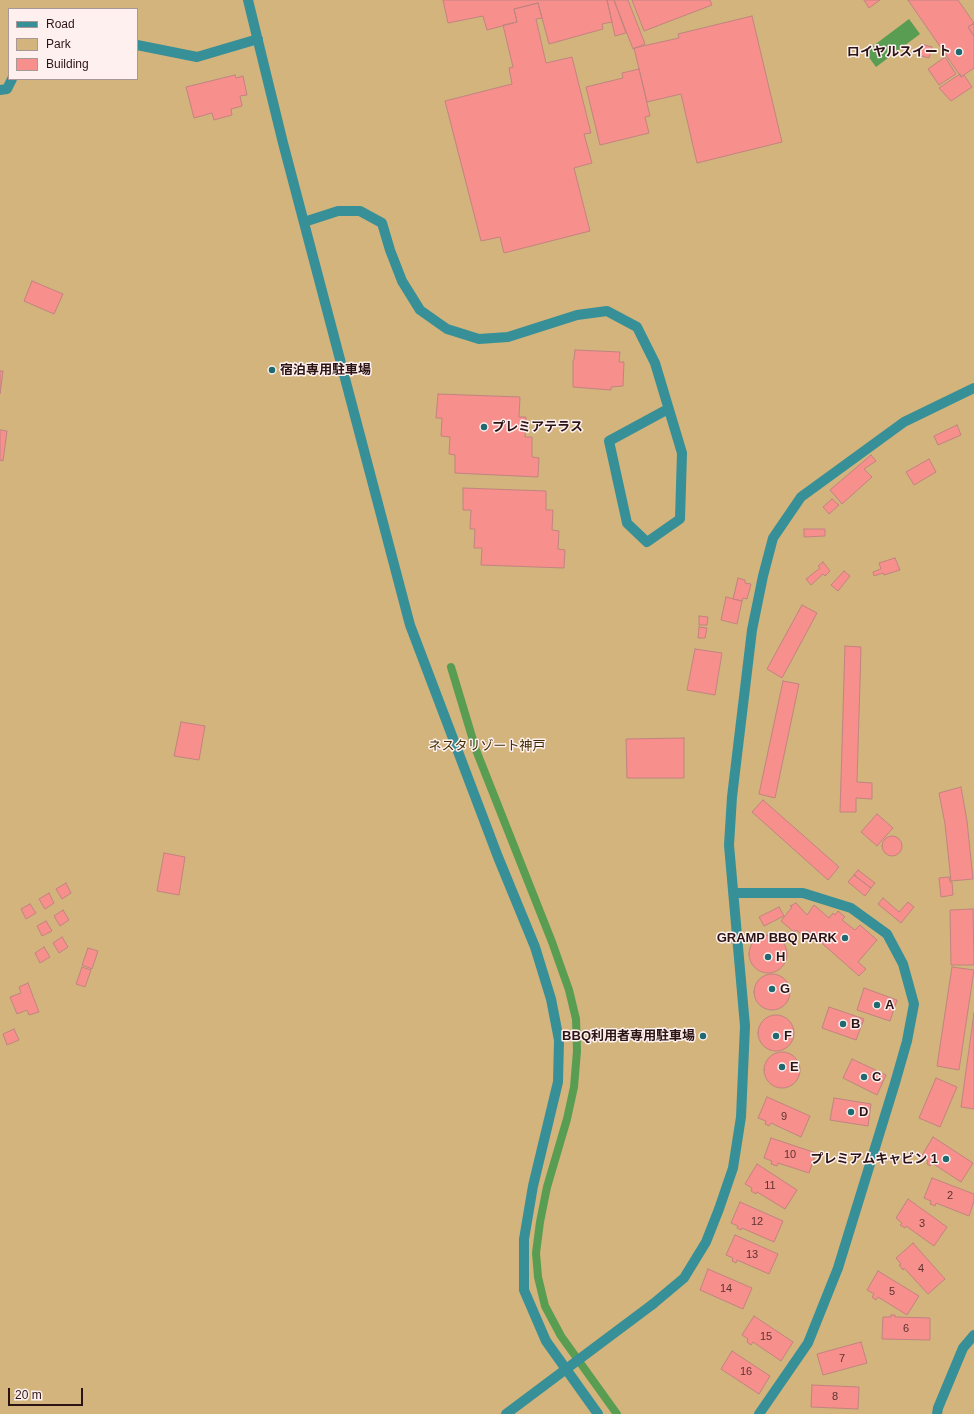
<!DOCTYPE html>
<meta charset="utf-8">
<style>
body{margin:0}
#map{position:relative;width:974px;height:1414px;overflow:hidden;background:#f9c3c0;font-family:Helvetica,sans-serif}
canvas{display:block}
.legend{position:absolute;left:8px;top:8px;width:130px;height:72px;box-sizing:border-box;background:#fef0ef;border:1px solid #aa9897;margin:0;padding:5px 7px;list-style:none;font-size:12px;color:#2b1413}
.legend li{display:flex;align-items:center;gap:8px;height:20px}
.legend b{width:20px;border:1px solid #aa9897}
.scale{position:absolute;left:8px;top:1388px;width:75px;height:18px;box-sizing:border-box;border:2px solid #2b1413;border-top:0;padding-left:5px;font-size:12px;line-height:14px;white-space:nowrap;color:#2b1413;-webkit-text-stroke:3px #fef0ef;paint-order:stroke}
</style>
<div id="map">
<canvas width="974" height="1414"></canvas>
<ul class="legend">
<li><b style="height:5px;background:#379097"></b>Road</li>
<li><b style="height:11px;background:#d2b47c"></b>Park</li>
<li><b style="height:11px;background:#f78f8c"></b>Building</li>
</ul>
<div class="scale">20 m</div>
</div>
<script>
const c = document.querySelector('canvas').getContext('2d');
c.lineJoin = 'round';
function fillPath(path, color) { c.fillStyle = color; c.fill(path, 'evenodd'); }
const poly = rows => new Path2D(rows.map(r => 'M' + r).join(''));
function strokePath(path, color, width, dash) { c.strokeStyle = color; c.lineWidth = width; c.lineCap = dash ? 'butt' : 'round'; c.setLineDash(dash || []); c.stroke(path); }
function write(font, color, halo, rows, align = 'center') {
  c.font = font + ' Helvetica,"Noto Sans JP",sans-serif'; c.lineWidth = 3; c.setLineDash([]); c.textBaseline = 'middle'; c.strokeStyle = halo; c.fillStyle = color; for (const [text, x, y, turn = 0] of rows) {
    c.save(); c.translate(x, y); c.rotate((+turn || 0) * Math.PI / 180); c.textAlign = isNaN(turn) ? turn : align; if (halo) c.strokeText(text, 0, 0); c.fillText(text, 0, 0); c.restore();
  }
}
fillPath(poly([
 [0,0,974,0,974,1414,0,1414],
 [9,9,137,9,137,79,9,79]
]), '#d2b47c');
fillPath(poly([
 [909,19,920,34,876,67,865,52]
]), '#599d53');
strokePath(poly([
 [451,667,476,750,552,942,569,990,576,1019,577,1051,574,1087,567,1119,547,1187,540,1222,536,1253,538,1277,545,1306,561,1336,617,1414]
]), '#599d53', 8);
const building = poly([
 [443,0,607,0,612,22,602,24,603,29,549,44,538,3,514,9,517,22,487,30,483,16,448,23,443,0],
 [607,0,614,0,626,33,615,36,607,0],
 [614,0,628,0,645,44,633,49,614,0],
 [632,0,710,0,712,5,644,31,632,0],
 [864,0,880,0,869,8,864,0],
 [908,0,958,0,974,23,968,27,974,36,974,68,961,77,908,0],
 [538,3,542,18,536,19,546,63,572,57,591,133,584,134,592,163,574,168,590,231,504,253,500,237,481,241,445,101,512,84,509,68,513,67,503,25,517,22,514,9,538,3],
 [752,16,782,142,697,163,681,94,647,102,634,48,679,38,678,34,752,16],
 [973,24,974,25,974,36,968,27,973,24],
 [921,44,932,47,929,58,918,55,921,44],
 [945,57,956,74,939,85,928,69,945,57],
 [639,69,650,116,645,117,649,133,600,145,586,87,623,78,622,73,639,69],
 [960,74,961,77,964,75,972,87,951,101,939,88,960,74],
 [235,75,236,78,243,76,247,95,240,96,242,106,231,109,232,115,214,120,212,113,194,118,186,87,235,75],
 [32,281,63,294,54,314,24,301,32,281],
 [575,350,620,352,619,362,624,362,623,386,611,387,611,390,573,387,573,360,574,360,575,350],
 [0,371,3,371,0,394,0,371],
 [438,394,520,397,519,417,526,417,525,437,532,437,532,457,539,458,538,477,455,473,455,455,449,454,450,437,441,436,442,418,436,418,438,394],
 [957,425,961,435,938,445,934,436,957,425],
 [0,430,7,431,3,461,0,460,0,430],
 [871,455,876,461,864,469,872,477,842,504,830,490,871,455],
 [929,459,936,472,914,485,906,472,929,459],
 [463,488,546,491,546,510,553,510,552,530,559,531,558,549,565,550,564,568,481,565,482,548,474,548,475,529,470,529,471,510,463,510,463,488],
 [832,499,839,505,829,514,823,507,832,499],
 [804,529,825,529,825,536,804,537,804,529],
 [895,558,900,570,884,575,883,573,874,576,873,572,881,569,879,563,895,558],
 [823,562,830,571,825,576,823,574,811,585,806,579,820,568,818,566,823,562],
 [844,571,850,576,838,591,831,585,844,571],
 [738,578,745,580,745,583,751,584,747,599,743,598,742,601,733,599,738,578],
 [726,597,742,601,737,624,721,620,726,597],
 [802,605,817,613,782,678,767,669,802,605],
 [699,616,708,617,707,625,699,625,699,616],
 [699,627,707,628,705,638,698,638,699,627],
 [845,646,861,647,857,782,872,783,872,799,856,798,856,812,840,812,845,646],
 [695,649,722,653,715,695,687,690,695,649],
 [783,681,799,684,775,798,759,794,783,681],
 [181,722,205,726,199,760,174,756,181,722],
 [684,738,684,778,627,778,626,739,684,738],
 [961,787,967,821,973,879,951,881,945,824,939,793,961,787],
 [763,800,839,867,828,880,752,812,763,800],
 [877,814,893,828,877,846,861,832,877,814],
 '882 846a10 10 0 1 1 20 0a10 10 0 1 1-20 0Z',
 [164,853,185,857,179,895,157,891,164,853],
 [858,870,875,883,871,888,854,875,858,870],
 [854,875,871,888,865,896,848,882,854,875],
 [949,877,950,882,952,882,953,895,941,897,939,878,949,877],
 [66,883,71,893,62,899,56,889,66,883],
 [49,893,54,903,45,909,39,899,49,893],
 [883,898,899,912,908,902,914,907,901,923,878,904,883,898],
 [796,903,807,915,814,905,829,918,833,913,835,915,838,911,845,917,842,920,855,930,860,925,877,940,858,962,866,969,859,976,807,930,802,935,796,930,794,932,781,921,792,907,790,906,796,903],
 [30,904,36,913,26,919,21,909,30,904],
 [779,907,784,916,764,926,759,917,779,907],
 [973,909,974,965,951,965,950,910,973,909],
 [63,910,69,920,60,926,54,916,63,910],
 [46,921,52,931,42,936,37,926,46,921],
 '749 954a19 19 0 1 1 38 0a19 19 0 1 1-38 0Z',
 [62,937,68,947,59,953,53,943,62,937],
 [44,947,50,957,40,963,35,953,44,947],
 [88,948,98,951,92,969,82,965,88,948],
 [82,967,91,970,85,987,76,984,82,967],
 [952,967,974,970,959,1070,937,1066,952,967],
 '754 992a18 18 0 1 1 36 0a18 18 0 1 1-36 0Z',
 [28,983,39,1012,29,1015,27,1010,17,1014,10,997,21,993,19,987,28,983],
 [864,988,897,1000,890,1021,857,1010,864,988],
 [829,1007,864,1019,856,1040,822,1028,829,1007],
 [974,1013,974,1109,961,1107,974,1013],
 '758 1033a18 18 0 1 1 36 0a18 18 0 1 1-36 0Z',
 [14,1029,19,1040,7,1045,3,1034,14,1029],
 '764 1070a18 18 0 1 1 36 0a18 18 0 1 1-36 0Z',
 [852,1059,886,1075,877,1095,843,1078,852,1059],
 [936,1078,957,1087,940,1127,919,1118,936,1078],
 [767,1097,810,1116,801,1137,771,1123,769,1126,765,1124,766,1121,758,1118,767,1097],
 [834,1098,871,1104,868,1126,830,1120,834,1098],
 [933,1137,973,1163,961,1182,932,1163,930,1166,927,1164,928,1161,921,1157,933,1137],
 [771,1138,816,1153,809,1173,778,1163,777,1166,771,1164,772,1161,764,1158,771,1138],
 [757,1164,797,1190,785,1209,757,1192,756,1194,751,1191,752,1188,745,1184,757,1164],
 [932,1178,974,1194,974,1201,969,1216,936,1203,935,1206,930,1204,931,1201,924,1198,932,1178],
 [908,1199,947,1227,934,1246,906,1226,905,1228,900,1225,902,1223,896,1218,908,1199],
 [740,1202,783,1221,774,1242,742,1228,741,1230,737,1228,738,1226,731,1223,740,1202],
 [735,1235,778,1254,769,1274,737,1260,736,1263,732,1261,733,1258,726,1255,735,1235],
 [913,1243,945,1279,928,1294,904,1268,903,1270,899,1265,901,1264,896,1258,913,1243],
 [708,1269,752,1288,743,1309,700,1290,708,1269],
 [878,1271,919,1296,907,1315,878,1297,876,1300,872,1297,874,1294,867,1290,878,1271],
 [891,1315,895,1315,895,1317,930,1318,930,1340,882,1339,883,1317,891,1317,891,1315],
 [754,1316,793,1342,781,1361,753,1342,751,1345,747,1342,748,1339,742,1335,754,1316],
 [861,1342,867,1363,823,1375,817,1354,861,1342],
 [732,1351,770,1376,759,1394,721,1369,732,1351],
 [812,1385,859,1387,858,1409,811,1407,812,1385]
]);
fillPath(building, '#f78f8c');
strokePath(building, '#c28481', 1);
strokePath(poly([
 [248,0,283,143,410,625,498,857,535,947,551,999,559,1040,558,1082,533,1186,524,1239,524,1290,546,1341,598,1414],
 [137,45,197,57,258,39],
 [0,90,7,89,12,79],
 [304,222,338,211,360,211,382,223,390,250,402,281,420,310,447,329,479,339,508,337,577,315,607,311,637,327,655,363,682,453,680,519,647,542,627,523,609,441,668,409],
 [734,893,803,893,851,908,887,934,903,964,914,1004,907,1041,895,1083,838,1268,808,1343,759,1414],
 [653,1304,684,1278,706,1242,719,1209,733,1168,741,1117,745,1026,729,845,732,797,752,630,763,576,773,538,801,497,904,422,974,388],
 [937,1414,938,1408,963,1348,974,1335]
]), '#379097', 10);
strokePath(poly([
 [506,1414,653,1304]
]), '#379097', 10);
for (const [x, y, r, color] of [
 [959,52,4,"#1e6a70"],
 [272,370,4,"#1e6a70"],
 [484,427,4,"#1e6a70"],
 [845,938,4,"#1e6a70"],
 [768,957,4,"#1e6a70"],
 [772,989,4,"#1e6a70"],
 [877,1005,4,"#1e6a70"],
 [843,1024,4,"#1e6a70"],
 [703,1036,4,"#1e6a70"],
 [776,1036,4,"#1e6a70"],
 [782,1067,4,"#1e6a70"],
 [864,1077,4,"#1e6a70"],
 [851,1112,4,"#1e6a70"],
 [946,1159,4,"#1e6a70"]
]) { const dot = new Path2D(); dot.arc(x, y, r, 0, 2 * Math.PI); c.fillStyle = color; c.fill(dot); strokePath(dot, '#fef0ef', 1.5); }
write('11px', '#5e3331', null, [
 ["9",784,1117],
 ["10",790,1155],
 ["11",770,1186],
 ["2",950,1196],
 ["12",757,1222],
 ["3",922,1224],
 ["13",752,1255],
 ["4",921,1269],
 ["14",726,1289],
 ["5",892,1292],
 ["6",906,1329],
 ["15",766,1337],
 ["7",842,1359],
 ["16",746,1372],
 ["8",835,1397]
]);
write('bold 13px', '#2b1413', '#fef0ef', [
 ["ロイヤルスイート",951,52,"right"],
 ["宿泊専用駐車場",280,370],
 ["プレミアテラス",492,427],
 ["GRAMP BBQ PARK",837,938,"right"],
 ["H",776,957],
 ["G",780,989],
 ["A",885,1005],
 ["B",851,1024],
 ["BBQ利用者専用駐車場",695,1036,"right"],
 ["F",784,1036],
 ["E",790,1067],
 ["C",872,1077],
 ["D",859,1112],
 ["プレミアムキャビン 1",938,1159,"right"]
], 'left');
write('13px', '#3f2c01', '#fef0ef', [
 ["ネスタリゾート神戸",487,746]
]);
</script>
